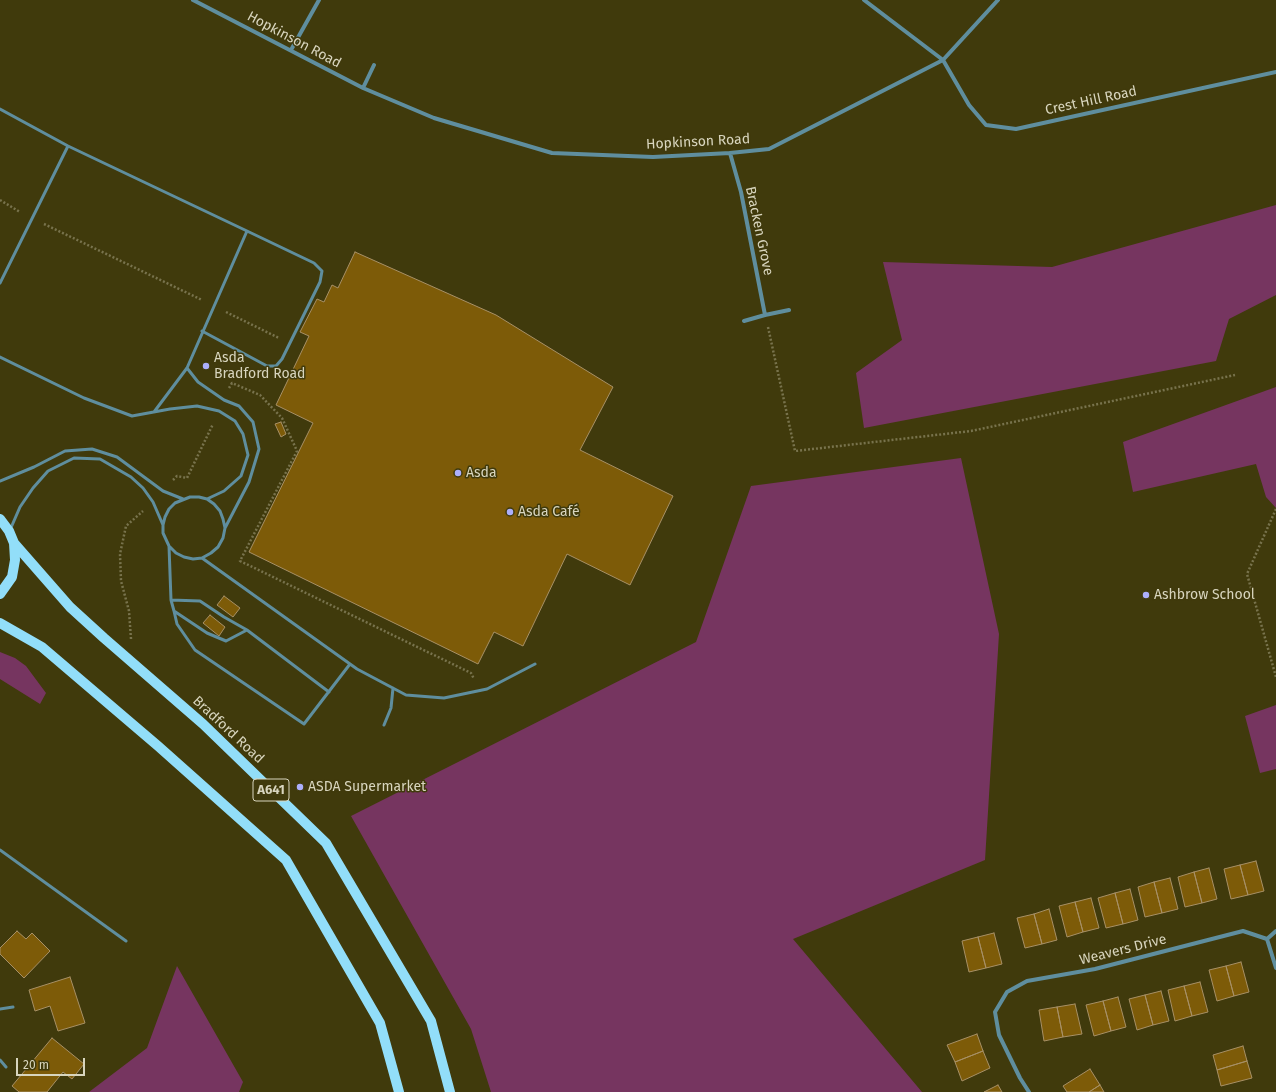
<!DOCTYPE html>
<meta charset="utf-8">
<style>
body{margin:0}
#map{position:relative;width:1276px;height:1092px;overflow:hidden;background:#403a0c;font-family:"Fira Sans",sans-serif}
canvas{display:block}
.scale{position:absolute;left:16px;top:1058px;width:69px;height:18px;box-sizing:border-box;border:2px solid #d8d5be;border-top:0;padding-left:5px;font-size:12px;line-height:14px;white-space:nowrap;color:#d8d5be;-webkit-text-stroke:3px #403a0c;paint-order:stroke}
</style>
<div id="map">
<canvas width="1276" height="1092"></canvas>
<div class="scale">20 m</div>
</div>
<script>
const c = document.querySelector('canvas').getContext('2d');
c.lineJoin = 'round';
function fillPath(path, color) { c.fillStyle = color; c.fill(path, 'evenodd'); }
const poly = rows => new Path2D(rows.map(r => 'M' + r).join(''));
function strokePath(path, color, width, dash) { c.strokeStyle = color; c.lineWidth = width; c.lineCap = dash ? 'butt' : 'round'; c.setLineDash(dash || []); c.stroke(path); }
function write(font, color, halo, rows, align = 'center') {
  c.font = font + ' "Fira Sans",sans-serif'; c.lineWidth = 3; c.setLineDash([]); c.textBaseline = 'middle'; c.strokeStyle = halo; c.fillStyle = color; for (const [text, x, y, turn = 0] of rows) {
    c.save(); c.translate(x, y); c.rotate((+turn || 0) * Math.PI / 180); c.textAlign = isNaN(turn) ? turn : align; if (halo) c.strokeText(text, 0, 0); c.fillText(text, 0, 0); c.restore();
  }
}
fillPath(poly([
 [1276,205,1276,295,1229,319,1216,361,864,428,856,373,902,340,883,262,1052,267],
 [1276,387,1276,508,1266,497,1256,464,1133,492,1123,442],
 [961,458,999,634,985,860,793,939,922,1092,491,1092,471,1029,351,816,696,642,751,486],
 [0,652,15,658,26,666,46,693,40,704,0,679],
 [1276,705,1276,769,1260,773,1245,716],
 [177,966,243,1082,239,1092,89,1092,147,1048]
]), '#763560');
const building = poly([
 [355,252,496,315,613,387,580,450,673,496,630,585,567,554,523,646,494,632,478,664,249,552,313,423,276,405,309,336,300,332,317,299,324,302,332,285,338,288,355,252],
 [281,422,286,434,281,437,275,424,281,422],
 [224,596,240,608,233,617,217,605,224,596],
 [210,615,225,627,219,636,203,623,210,615],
 [1256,861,1264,891,1248,895,1240,865,1256,861],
 [1240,865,1248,895,1231,899,1224,869,1240,865],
 [1209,868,1217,899,1202,903,1194,872,1209,868],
 [1194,872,1202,903,1185,907,1178,877,1194,872],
 [1170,878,1178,909,1162,913,1154,882,1170,878],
 [1154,882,1162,913,1145,917,1138,887,1154,882],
 [1130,889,1138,920,1123,924,1115,893,1130,889],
 [1115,893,1123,924,1106,928,1098,898,1115,893],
 [1091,898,1099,928,1083,932,1075,902,1091,898],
 [1075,902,1083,932,1067,937,1059,906,1075,902],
 [1049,909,1057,940,1042,944,1034,914,1049,909],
 [1034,914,1042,944,1025,948,1017,918,1034,914],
 [17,931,26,939,32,933,50,951,24,978,0,954,0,948,17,931],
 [994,933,1002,964,986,968,978,937,994,933],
 [978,937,986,968,969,972,962,941,978,937],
 [1241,962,1249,992,1234,996,1226,966,1241,962],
 [1226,966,1234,996,1217,1001,1209,970,1226,966],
 [70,977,85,1023,58,1031,50,1006,35,1011,29,990,70,977],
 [1200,982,1208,1012,1192,1016,1184,986,1200,982],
 [1184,986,1192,1016,1175,1021,1168,990,1184,986],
 [1161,991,1169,1021,1153,1025,1145,995,1161,991],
 [1145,995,1153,1025,1137,1030,1129,999,1145,995],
 [1118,997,1126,1027,1111,1031,1103,1001,1118,997],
 [1103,1001,1111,1031,1094,1036,1086,1005,1103,1001],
 [1075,1004,1082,1034,1063,1037,1057,1007,1075,1004],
 [1057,1007,1063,1037,1044,1041,1039,1010,1057,1007],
 [977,1034,983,1051,955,1062,947,1045,977,1034],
 [52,1038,84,1064,72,1079,63,1072,47,1092,19,1092,12,1086,52,1038],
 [1243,1046,1247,1061,1217,1070,1213,1055,1243,1046],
 [983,1051,990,1068,962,1081,955,1062,983,1051],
 [1247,1061,1252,1078,1221,1086,1217,1070,1247,1061],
 [1090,1069,1100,1085,1089,1092,1067,1092,1063,1086,1090,1069],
 [998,1085,1002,1092,984,1092,998,1085],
 [1100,1085,1104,1092,1089,1092,1100,1085]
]);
fillPath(building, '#7d5b08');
strokePath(building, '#a79066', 1);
strokePath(poly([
 [0,200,20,212],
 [44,224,202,300],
 [226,312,279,338],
 [768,327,795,451,971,431,1235,375],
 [229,388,232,383,260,395,282,418,297,451,240,561,471,673,474,679],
 [173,480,177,476,187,478,213,424],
 [1276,509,1247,574,1276,677],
 [131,639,129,611,121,581,120,554,126,526,143,511]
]), '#78734d', 2.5, [2, 2]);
strokePath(poly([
 [0,109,68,146,247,231,187,368,154,412],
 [0,283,68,146],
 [202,331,267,366,276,366,282,359,320,282,322,271,314,263,247,231],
 [0,357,84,398,132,416,170,409,197,406,219,411,235,421,243,434,248,455,241,476,224,491,207,499],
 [187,368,198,382,224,400,239,406,253,422,259,449,249,482,225,528,223,538,218,547,211,553,202,558,193,559,184,557,176,553,169,546,163,533,163,525,165,517,169,509,175,503,190,497,199,497,207,499,214,504,220,511,223,519,225,528],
 [0,481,34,467,65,451,92,449,117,457,163,491,183,499],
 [10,530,20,507,33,488,48,471,74,458,100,459,131,477,143,488,153,502,163,525],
 [169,546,171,600,174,611,177,624,195,650,304,724,350,664],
 [202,558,357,669,406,695,444,698,487,689,535,664],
 [171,600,200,601,224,617,247,630,329,692],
 [174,611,207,633,226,641,247,630],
 [384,725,391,708,393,688],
 [0,850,126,941],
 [0,1009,13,1007],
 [0,1060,6,1067]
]), '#5f8e9e', 3);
strokePath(poly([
 [193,0,363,88,434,118,552,153,653,157,730,153,769,149,943,60,998,0],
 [864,0,943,60,969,105,986,125,1016,129,1276,72],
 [291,50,319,0],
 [363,88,374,65],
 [730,153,741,192,765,315,789,310],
 [744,321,765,315],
 [1267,939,1276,931],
 [1029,1092,1020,1078,999,1035,995,1012,1007,992,1027,981,1095,969,1243,931,1267,939,1276,968]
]), '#5f8e9e', 4);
strokePath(poly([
 [0,519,9,531,14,543,15,560,12,577,0,594],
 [14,543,70,607,104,638,203,724,326,843,431,1021,450,1092],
 [0,623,42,647,158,746,286,860,380,1023,399,1092]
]), '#92def9', 10);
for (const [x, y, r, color] of [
 [206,366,4,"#acaffb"],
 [458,473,4,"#acaffb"],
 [510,512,4,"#acaffb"],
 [1146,595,4,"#acaffb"],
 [300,787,4,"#acaffb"]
]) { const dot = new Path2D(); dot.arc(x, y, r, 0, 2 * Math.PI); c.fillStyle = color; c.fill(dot); strokePath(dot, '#403a0c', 1.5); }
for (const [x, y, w] of [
 [271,790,36]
]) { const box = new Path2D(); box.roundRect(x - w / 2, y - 11, w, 22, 3); c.fillStyle = '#403a0c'; c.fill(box); strokePath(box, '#d8d5be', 1); }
write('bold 13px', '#d8d5be', null, [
 ["A641",271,790]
]);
write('14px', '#d8d5be', '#403a0c', [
 ["Hopkinson Road",294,40,28],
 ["Crest Hill Road",1091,101,-12],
 ["Hopkinson Road",698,142,-3],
 ["Bracken Grove",759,231,78],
 ["Bradford Road",228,730,43],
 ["Weavers Drive",1123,950,-14]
]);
write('14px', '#d8d5be', '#403a0c', [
 ["Asda",214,358],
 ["Bradford Road",214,374],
 ["Asda",466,473],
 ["Asda Café",518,512],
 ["Ashbrow School",1154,595],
 ["ASDA Supermarket",308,787]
], 'left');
</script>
